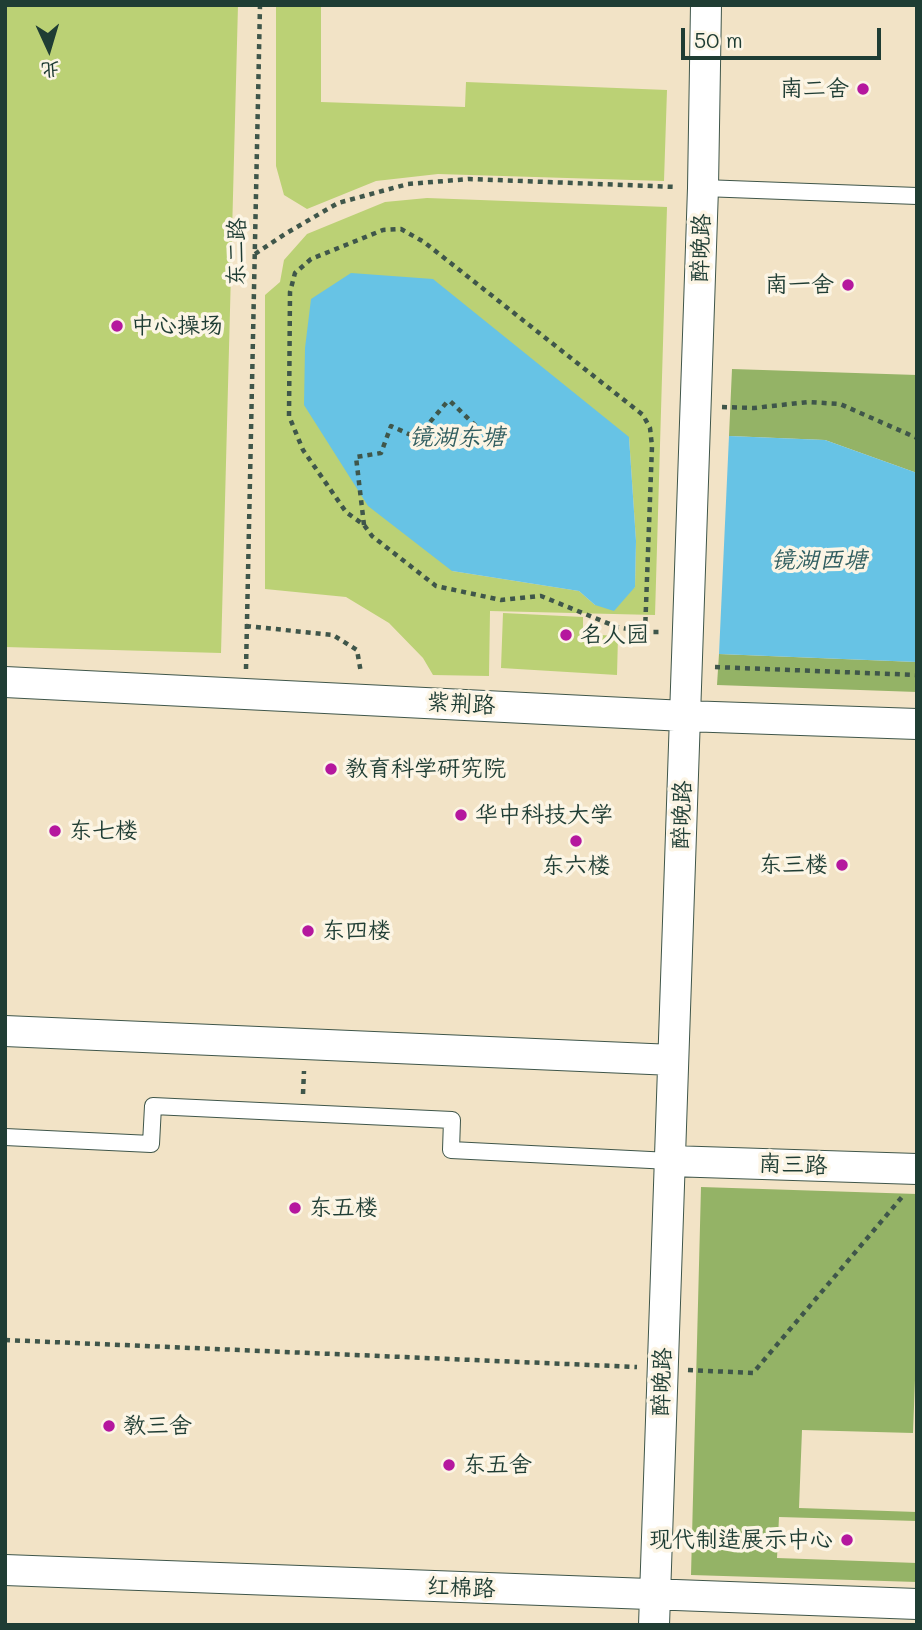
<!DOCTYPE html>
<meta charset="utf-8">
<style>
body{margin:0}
#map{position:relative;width:922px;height:1630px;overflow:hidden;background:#f2e3c6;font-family:Mali,"LXGW WenKai TC",sans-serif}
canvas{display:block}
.frame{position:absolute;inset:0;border:7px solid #1f3d34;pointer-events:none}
.north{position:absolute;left:14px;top:14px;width:70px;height:70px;-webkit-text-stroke:5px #fcf5e5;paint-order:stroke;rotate:176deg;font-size:19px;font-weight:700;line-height:28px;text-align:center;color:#1f3d34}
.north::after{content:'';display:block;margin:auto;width:24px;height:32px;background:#1f3d34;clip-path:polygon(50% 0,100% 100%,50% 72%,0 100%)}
.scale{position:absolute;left:681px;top:28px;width:200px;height:32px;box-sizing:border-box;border:4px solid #1f3d34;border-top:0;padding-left:9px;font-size:21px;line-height:24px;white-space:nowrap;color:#1f3d34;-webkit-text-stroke:5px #fcf5e5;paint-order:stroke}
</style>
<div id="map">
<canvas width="922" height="1630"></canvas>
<div class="frame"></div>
<div class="north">北</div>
<div class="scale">50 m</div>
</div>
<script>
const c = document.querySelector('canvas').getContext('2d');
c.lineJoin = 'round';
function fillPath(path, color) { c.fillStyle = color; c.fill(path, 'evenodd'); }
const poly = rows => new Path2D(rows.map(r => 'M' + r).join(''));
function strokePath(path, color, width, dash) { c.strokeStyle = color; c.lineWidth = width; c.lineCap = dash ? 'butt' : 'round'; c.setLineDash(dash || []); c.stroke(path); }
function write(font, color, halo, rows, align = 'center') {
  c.font = font + ' Mali,"LXGW WenKai TC",sans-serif'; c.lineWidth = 7; c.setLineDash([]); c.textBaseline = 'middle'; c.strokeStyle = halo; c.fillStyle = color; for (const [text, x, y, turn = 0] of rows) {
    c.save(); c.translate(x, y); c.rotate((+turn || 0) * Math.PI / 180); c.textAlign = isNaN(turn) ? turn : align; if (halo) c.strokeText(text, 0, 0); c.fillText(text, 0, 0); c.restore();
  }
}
fillPath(poly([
 [5,5,238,5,221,653,5,647],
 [276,5,321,5,321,102,465,107,466,82,667,90,664,181,438,174,376,181,307,209,284,195,276,166],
 [427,198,667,207,655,615,490,611,489,676,433,675,423,658,389,623,346,597,265,589,265,295,280,282,284,260,307,234,385,202],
 [629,437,636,541,635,587,595,605,579,591,452,571],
 [503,613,583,617,583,634,618,636,617,675,501,668]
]), '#bbd175');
fillPath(poly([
 [732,369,917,375,917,473,825,440,729,436],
 [719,654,917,662,917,692,717,685],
 [701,1187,917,1194,917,1327,913,1433,802,1430,799,1508,917,1512,917,1521,779,1517,777,1558,917,1563,917,1582,691,1575]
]), '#94b366');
fillPath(poly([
 [351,273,433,279,629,437,636,541,635,587,614,611,595,605,579,591,452,571,368,506,304,405,305,348,311,299],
 [729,436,825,440,917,473,917,662,719,654]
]), '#67c3e5');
const service = poly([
 [703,188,917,196],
 [5,1137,151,1144,153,1106,452,1120,451,1150,670,1161]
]);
const minor = poly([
 [5,682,685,716,917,724],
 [5,1031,673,1060],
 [670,1161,917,1169],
 [5,1570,917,1604],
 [654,1625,703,188,706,5]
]);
strokePath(service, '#3f564a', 18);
strokePath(minor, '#3f564a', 32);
strokePath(poly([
 [255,254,285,234,338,203,408,184,469,179,677,187],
 [722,407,754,408,808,402,840,404,917,438],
 [364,525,356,457,381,453,391,426,413,436,419,435,447,402,450,401,478,428],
 [246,626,333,635,357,650,361,673],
 [645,632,652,446,650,428,643,415,424,242,401,229,383,230,311,259,295,273,290,292,289,416,303,450,346,512,364,525,372,536,436,586,501,600,541,596,617,627,645,632,662,632],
 [715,667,917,675],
 [246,669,260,5],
 [303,1094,304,1071],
 [5,1340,637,1367],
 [688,1370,753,1373,902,1197]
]), '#3f564a', 4.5, [5, 5]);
strokePath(service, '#fff', 16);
strokePath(minor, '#fff', 30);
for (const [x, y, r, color] of [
 [863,89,7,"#b5179e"],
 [848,285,7,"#b5179e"],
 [117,326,7,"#b5179e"],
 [566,635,7,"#b5179e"],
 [331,769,7,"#b5179e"],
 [461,815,7,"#b5179e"],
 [55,831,7,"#b5179e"],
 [576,841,7,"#b5179e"],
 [842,865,7,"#b5179e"],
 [308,931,7,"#b5179e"],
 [295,1208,7,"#b5179e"],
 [109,1426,7,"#b5179e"],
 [449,1465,7,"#b5179e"],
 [847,1540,7,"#b5179e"]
]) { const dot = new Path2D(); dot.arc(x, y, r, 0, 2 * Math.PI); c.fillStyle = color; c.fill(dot); strokePath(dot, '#fcf5e5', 2.5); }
write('23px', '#1f3d34', '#fcf5e5', [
 ["南二舍",849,89,"right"],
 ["南一舍",834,285,"right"],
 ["中心操场",131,326],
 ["名人园",580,635],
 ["教育科学研究院",345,769],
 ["华中科技大学",475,815],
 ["东七楼",69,831],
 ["东三楼",828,865,"right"],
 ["东六楼",576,866,"center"],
 ["东四楼",322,931],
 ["东五楼",309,1208],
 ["教三舍",123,1426],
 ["东五舍",463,1465],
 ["现代制造展示中心",833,1540,"right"]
], 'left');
write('23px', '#1f3d34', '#fcf5e5', [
 ["醉晚路",701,248,-88],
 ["东二路",237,252,-89],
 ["紫荆路",461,704,3],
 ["醉晚路",682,815,-88],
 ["南三路",793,1165,2],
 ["醉晚路",662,1382,-88],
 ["红棉路",461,1588,2]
]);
write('italic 24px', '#315e60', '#fcf5e5', [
 ["镜湖东塘",457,438],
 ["镜湖西塘",819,561]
]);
</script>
